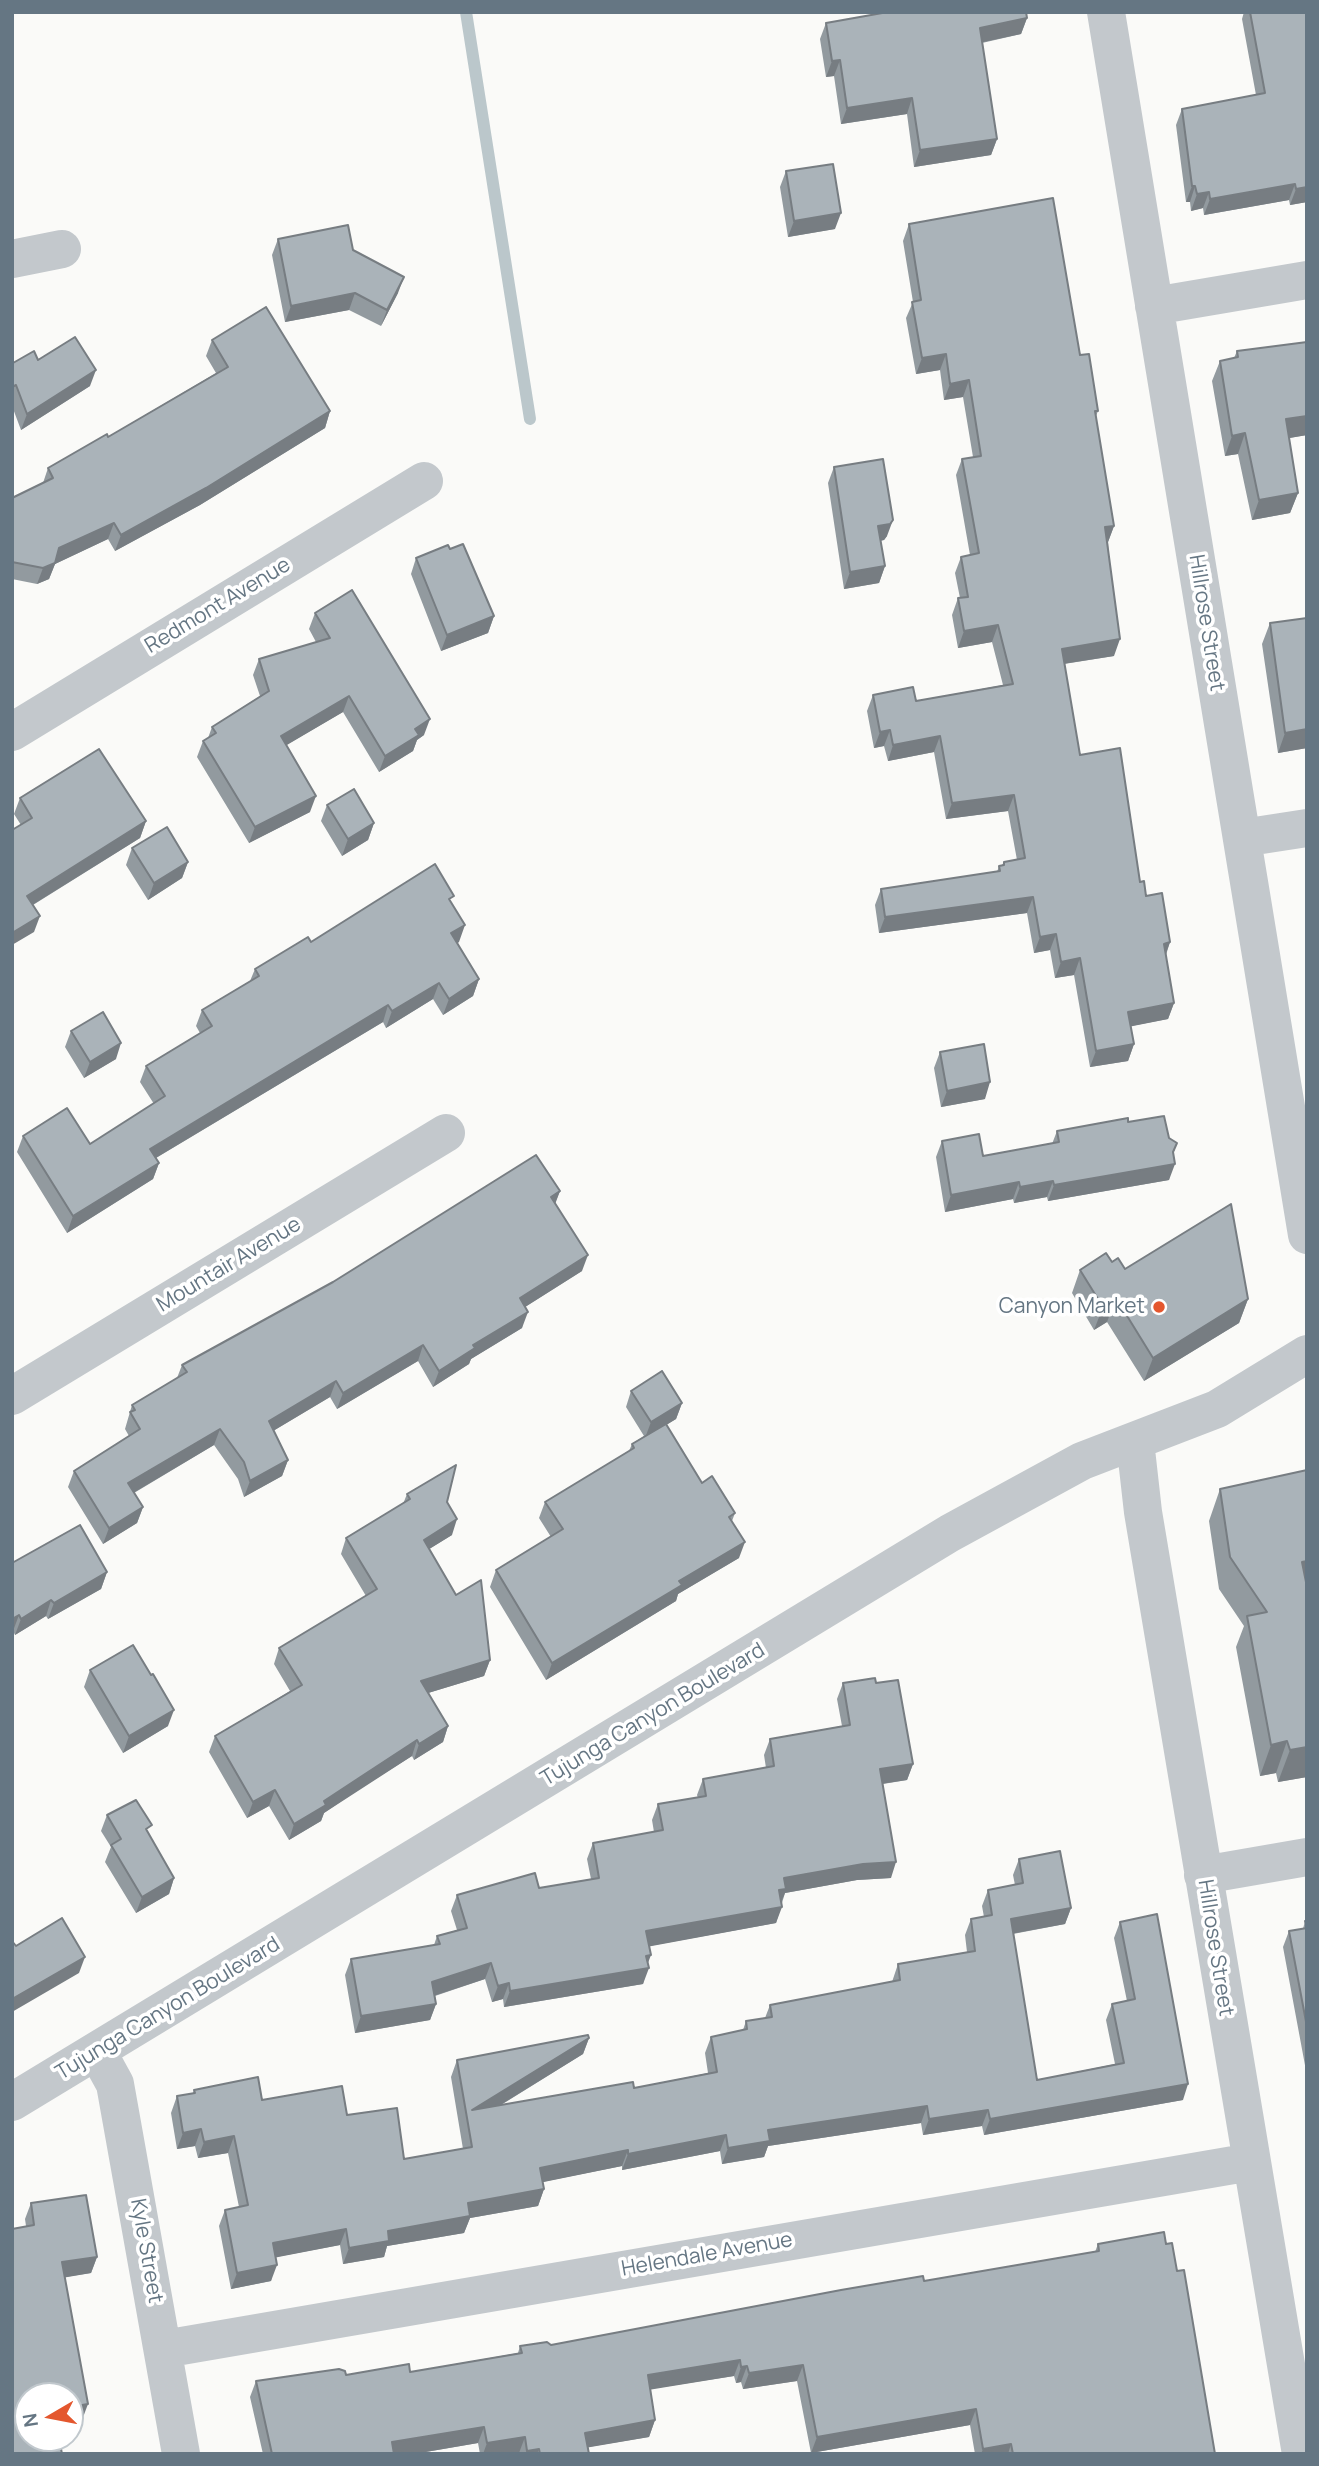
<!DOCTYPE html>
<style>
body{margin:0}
#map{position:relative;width:1319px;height:2466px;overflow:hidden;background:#fafaf8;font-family:Manrope,sans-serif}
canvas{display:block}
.frame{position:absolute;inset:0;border:14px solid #657683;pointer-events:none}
.north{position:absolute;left:14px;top:2382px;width:70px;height:70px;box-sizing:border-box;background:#fff;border:2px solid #c1c8cd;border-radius:50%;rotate:260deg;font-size:19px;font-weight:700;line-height:28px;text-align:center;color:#657683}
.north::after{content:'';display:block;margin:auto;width:24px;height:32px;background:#e4572e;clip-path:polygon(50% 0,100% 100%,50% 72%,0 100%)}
</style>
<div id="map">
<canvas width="1319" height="2466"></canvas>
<div class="frame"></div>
<div class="north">N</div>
</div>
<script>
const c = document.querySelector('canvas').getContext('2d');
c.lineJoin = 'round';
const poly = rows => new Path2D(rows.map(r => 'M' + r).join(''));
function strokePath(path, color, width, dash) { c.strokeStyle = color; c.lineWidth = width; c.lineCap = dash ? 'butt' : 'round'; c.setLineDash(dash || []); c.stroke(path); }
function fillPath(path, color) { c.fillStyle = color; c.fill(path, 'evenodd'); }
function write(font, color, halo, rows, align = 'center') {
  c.font = font + ' Manrope,sans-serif'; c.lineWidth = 7; c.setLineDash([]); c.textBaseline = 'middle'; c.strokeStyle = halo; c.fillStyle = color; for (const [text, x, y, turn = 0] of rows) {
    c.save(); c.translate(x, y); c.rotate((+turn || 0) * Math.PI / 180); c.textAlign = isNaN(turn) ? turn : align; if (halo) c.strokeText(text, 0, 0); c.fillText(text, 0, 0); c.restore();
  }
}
strokePath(poly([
 [466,12,530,419]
]), '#bbc7cb', 12);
strokePath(poly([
 [1106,12,1307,1235],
 [12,259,62,249],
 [1154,306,1307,280],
 [12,732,424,481],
 [1242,838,1307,828],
 [12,1396,446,1133],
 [1135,1441,1143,1512,1301,2454],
 [1203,1875,1307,1857],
 [98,2053,115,2084,181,2454],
 [12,2102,950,1533,1082,1461,1217,1409,1307,1354],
 [164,2349,1251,2162]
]), '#c3c8cc', 38);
fillPath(poly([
 [1244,12,1307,12,1307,202,1290,205,1289,200,1204,215,1203,208,1191,211,1190,202,1186,202,1176,125,1182,109,1256,95,1242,19],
 [1027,18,1021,34,982,43,997,139,991,155,914,167,907,114,841,124,834,76,826,77,820,39,826,23],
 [786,171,835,229,788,237,780,187],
 [909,224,1080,355,1098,411,1096,416,1114,526,1108,542,1114,656,1064,664,1080,755,1146,896,1170,942,1166,955,1174,1003,1168,1019,1131,1026,1134,1044,1128,1061,1090,1067,1074,975,1055,978,1050,950,1034,953,1027,913,879,933,875,905,881,889,997,872,999,866,1002,865,1004,862,1017,860,1008,811,946,819,934,752,888,761,884,746,874,748,867,711,873,695,916,701,1003,685,992,642,958,648,952,615,958,598,960,598,955,573,961,557,970,555,956,475,962,459,973,457,963,397,944,400,940,370,916,374,906,318,913,302,903,241],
 [278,239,353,250,398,293,381,326,349,310,285,322,272,255],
 [212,340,330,411,325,428,200,505,115,551,108,539,55,564,49,579,37,584,12,579,12,498,43,483,48,468,108,437,216,373,206,356],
 [1307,342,1307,435,1289,438,1298,493,1290,513,1252,520,1238,454,1225,456,1212,381,1220,361,1234,358,1237,351],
 [38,360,90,386,21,430,12,406,12,361,13,363],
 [834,467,887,536,884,540,880,541,885,566,879,583,844,589,828,483],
 [450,549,494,616,488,633,441,651,411,574,416,558],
 [315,613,424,735,417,740,413,751,379,772,343,712,286,745,310,812,249,843,197,757,203,741,208,738,212,727,260,696,253,675,259,659,316,642,309,629],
 [1307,618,1307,748,1278,753,1262,644,1270,623],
 [20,798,146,821,140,838,33,905,34,932,21,825,14,814],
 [327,805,374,823,368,840,342,856,321,821],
 [132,848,188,862,182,878,148,900,126,865],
 [451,903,459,942,457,943,479,979,473,996,443,1015,433,999,386,1028,383,1022,156,1158,159,1163,153,1179,67,1233,17,1152,23,1136,90,1144,154,1104,140,1082,146,1066,200,1033,196,1026,202,1010,250,981,255,969,311,942],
 [71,1031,116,1059,84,1078,65,1047],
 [940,1052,985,1099,941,1107,934,1068],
 [1128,1122,1169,1138,1177,1143,1173,1154,1169,1180,1048,1201,1047,1197,1014,1203,1013,1199,945,1212,936,1157,942,1141,983,1156,1052,1144,1057,1131],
 [560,1191,555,1203,582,1271,525,1307,522,1328,471,1359,469,1364,433,1387,418,1361,337,1409,330,1397,273,1431,288,1460,282,1476,244,1497,238,1479,214,1445,134,1493,143,1507,137,1523,103,1544,68,1487,74,1471,129,1436,125,1429,132,1405,177,1378,182,1365],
 [1112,1262,1125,1269,1248,1299,1239,1323,1144,1381,1107,1322,1094,1330,1072,1293,1080,1270],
 [631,1391,682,1403,676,1419,666,1425,702,1483,735,1513,732,1521,739,1558,678,1594,676,1601,546,1680,490,1587,496,1570,551,1537,539,1518,545,1502,629,1451,632,1444,644,1436,626,1407],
 [1307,1470,1307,1777,1278,1782,1276,1773,1260,1776,1236,1647,1244,1626,1219,1589,1209,1521,1220,1489],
 [407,1494,447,1502,452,1535,429,1549,490,1660,484,1676,428,1693,448,1726,443,1742,414,1760,412,1756,356,1791,324,1813,321,1821,289,1840,269,1806,247,1818,209,1752,215,1736,290,1691,274,1664,279,1648,366,1596,341,1554,346,1538,403,1504],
 [12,1563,107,1572,101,1589,48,1619,46,1616,15,1635,13,1631,12,1632],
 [90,1670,168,1726,123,1753,84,1687],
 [843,1683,876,1683,913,1764,907,1780,883,1784,891,1878,857,1880,785,1893,776,1923,649,1946,648,1964,643,1984,504,2007,503,1999,492,2002,485,1979,435,1996,436,2004,430,2020,355,2033,345,1975,351,1959,434,1945,437,1936,457,1930,451,1911,457,1895,539,1888,591,1879,587,1859,593,1843,654,1832,652,1820,658,1804,698,1798,697,1795,703,1779,766,1768,764,1755,770,1739,842,1726,837,1699],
 [107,1815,149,1834,174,1878,169,1894,136,1913,105,1862,111,1847,101,1831],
 [1019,1859,1071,1908,1065,1924,1013,1934,1037,2080,1115,2064,1106,2020,1112,2004,1127,2001,1114,1938,1120,1922,1183,2100,984,2135,982,2126,923,2135,921,2123,768,2146,764,2157,722,2164,720,2151,622,2170,622,2166,542,2182,544,2189,538,2206,470,2218,464,2233,387,2246,384,2257,343,2264,340,2245,276,2257,271,2281,231,2289,219,2226,225,2210,239,2207,228,2153,198,2158,195,2146,177,2149,171,2113,177,2096,193,2093,194,2090,347,2115,404,2159,463,2149,451,2077,457,2060,589,2038,583,2054,501,2105,634,2088,708,2073,705,2053,711,2037,743,2030,746,2021,765,2018,770,2005,892,1982,898,1964,967,1952,965,1935,971,1919,984,1917,982,1906,988,1890,1015,1885,1013,1875],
 [1305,1921,1307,1921,1307,2076,1283,1947,1289,1931,1303,1929],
 [31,2203,97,2257,91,2273,65,2277,82,2420,70,2422,70,2396,28,2396,12,2454,26,2226,25,2219],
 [1098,2244,1166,2244,1177,2271,1215,2454,975,2454,970,2425,811,2453,797,2381,743,2389,741,2382,736,2383,734,2376,650,2389,655,2420,649,2437,588,2447,589,2454,480,2454,478,2443,414,2454,263,2454,250,2397,256,2381,410,2372,518,2353,520,2346,551,2345,1095,2252]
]), '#929a9f');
fillPath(poly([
 [1027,18,1021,34,974,44,980,28],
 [840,60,834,76,826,77,832,61],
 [912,98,907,114,841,124,847,108],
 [997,139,991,155,914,167,920,150],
 [1295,184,1289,200,1204,215,1210,199],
 [1192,186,1195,186,1190,202,1186,202],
 [1307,187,1307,202,1290,205,1296,189],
 [1209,192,1203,208,1191,211,1197,194],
 [841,213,835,229,788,237,794,221],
 [404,277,398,293,381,326,387,310],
 [355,293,349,310,285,322,291,306],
 [946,354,940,370,916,374,922,358],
 [96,370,90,386,21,430,27,414],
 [969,380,963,397,944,400,950,384],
 [330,411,325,428,200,505,115,551,121,535],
 [1307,416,1307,435,1278,440,1286,419],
 [1245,433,1238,454,1225,456,1232,436],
 [1298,493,1290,513,1252,520,1259,500],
 [893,520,887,536,884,540,872,542,878,526],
 [114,523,108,539,55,564,49,579,37,584,43,568,59,548],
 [1114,526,1108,542,1105,527],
 [885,566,879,583,844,589,850,572],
 [494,616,488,633,441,651,447,635],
 [998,625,992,642,958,648,964,631],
 [1120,639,1114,656,1056,665,1062,649],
 [349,696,343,712,275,752,281,736],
 [430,719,424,735,417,740,413,751,379,772,385,756,415,729],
 [1307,729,1307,748,1278,753,1285,733],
 [890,730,884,746,874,748,880,732],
 [940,736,934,752,888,761,893,745],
 [1014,795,1008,811,946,819,952,803],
 [316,796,310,812,249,843,255,827],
 [146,821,140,838,21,912,27,896],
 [374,823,368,840,342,856,348,839],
 [188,862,182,878,148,900,154,883],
 [1033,897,1027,913,879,933,885,917],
 [40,916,34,932,12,945,12,933],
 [465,925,459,942,445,950,451,933],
 [1056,934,1050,950,1034,953,1040,937],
 [1170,942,1164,959,1164,944],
 [1080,958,1074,975,1055,978,1061,962],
 [479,979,473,996,443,1015,449,999],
 [439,983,433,999,386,1028,392,1011],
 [1174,1003,1168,1019,1123,1028,1128,1012],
 [388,1005,383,1022,144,1165,150,1149],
 [121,1043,116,1059,84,1078,90,1062],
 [1134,1044,1128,1061,1090,1067,1096,1051],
 [990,1082,985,1099,941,1107,947,1091],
 [1177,1143,1171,1159,1175,1164,1169,1180,1048,1201,1054,1185],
 [159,1163,153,1179,67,1233,73,1216],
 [1053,1181,1047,1197,1014,1203,1020,1187],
 [1019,1182,1013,1199,945,1212,951,1195],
 [560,1191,554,1207,551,1197],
 [588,1255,582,1271,514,1314,520,1298],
 [1116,1298,1107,1322,1094,1330,1103,1307],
 [1248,1299,1239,1323,1144,1381,1153,1358],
 [528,1312,522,1328,471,1359,469,1364,433,1387,439,1371,473,1345],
 [423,1345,418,1361,337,1409,343,1393],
 [336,1381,330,1397,263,1437,269,1421],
 [682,1403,676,1419,645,1438,651,1422],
 [220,1429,214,1445,123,1499,128,1483],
 [288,1460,282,1476,244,1497,250,1481],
 [143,1507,137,1523,103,1544,109,1528],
 [457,1519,452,1535,418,1556,424,1540],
 [745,1542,739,1558,678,1594,676,1601,546,1680,552,1663,679,1581],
 [1307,1561,1307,1590,1302,1562],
 [107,1572,101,1589,48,1619,54,1603],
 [51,1600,46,1616,15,1635,21,1619],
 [19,1615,13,1631,12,1632,12,1619],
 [490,1660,484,1676,415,1697,421,1681],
 [174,1710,168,1726,123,1753,129,1736],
 [448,1726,443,1742,414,1760,419,1744],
 [417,1740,412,1756,324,1813,321,1821,289,1840,294,1824,324,1801],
 [1287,1741,1276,1773,1260,1776,1271,1745],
 [1307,1747,1307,1777,1278,1782,1290,1750],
 [913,1764,907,1780,874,1785,880,1769],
 [275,1790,269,1806,247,1818,253,1802],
 [896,1862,891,1878,857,1880,785,1893,780,1905,779,1890,784,1878,863,1864],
 [174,1878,169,1894,136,1913,142,1897],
 [782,1907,776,1923,641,1948,646,1931],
 [1071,1908,1065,1924,1005,1935,1011,1919],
 [651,1955,646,1968,649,1968,643,1984,504,2007,510,1991],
 [85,1957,79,1973,12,2012,12,1999],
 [491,1963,485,1979,427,1998,432,1982],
 [509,1983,503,1999,492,2002,498,1986],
 [436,2004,430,2020,355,2033,361,2016],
 [589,2038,583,2054,468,2125,472,2110],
 [1188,2084,1183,2100,984,2135,990,2119],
 [927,2106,921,2123,768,2146,764,2157,722,2164,728,2148,768,2130],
 [988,2110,982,2126,923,2135,929,2119],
 [201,2129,195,2146,177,2149,183,2133],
 [726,2135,720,2151,622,2170,628,2154],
 [234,2136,228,2153,198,2158,204,2142],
 [628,2150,622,2166,534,2184,540,2168],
 [544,2189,538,2206,470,2218,464,2233,387,2246,384,2257,343,2264,349,2248,388,2231,468,2203],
 [346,2229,340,2245,268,2259,273,2243],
 [97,2257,91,2273,56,2279,62,2262],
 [277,2265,271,2281,231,2289,237,2273],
 [740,2360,734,2376,642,2391,648,2375],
 [803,2365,797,2381,743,2389,749,2373],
 [747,2366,741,2382,736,2383,741,2367],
 [88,2404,82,2420,70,2422,70,2407],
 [976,2409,970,2425,811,2453,817,2437],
 [655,2420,649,2437,579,2449,585,2433],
 [484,2427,478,2443,414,2454,387,2454,392,2442],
 [525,2437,519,2453,483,2454,487,2443],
 [1011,2444,1008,2454,981,2454,983,2449],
 [539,2449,537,2454,526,2454,527,2451]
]), '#777d82');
const building = poly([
 [888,12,1026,12,1027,18,980,28,997,139,920,150,912,98,847,108,840,60,832,61,826,23,888,12],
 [1250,12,1307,12,1307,187,1296,189,1295,184,1210,199,1209,192,1197,194,1195,186,1192,186,1182,109,1265,93,1250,12],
 [833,164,841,213,794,221,786,171,833,164],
 [1053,198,1080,355,1089,354,1098,411,1095,411,1114,526,1105,527,1120,639,1062,649,1080,755,1120,748,1140,882,1144,881,1146,896,1162,893,1170,942,1164,944,1174,1003,1128,1012,1134,1044,1096,1051,1080,958,1061,962,1056,934,1040,937,1033,897,885,917,881,889,1000,871,999,866,1004,865,1004,862,1025,858,1014,795,952,803,940,736,893,745,890,730,880,732,873,695,913,687,916,701,1013,684,998,625,964,631,958,598,968,597,961,557,979,553,962,459,981,456,969,380,950,384,946,354,922,358,912,302,921,300,909,224,1053,198],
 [348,225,353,250,404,277,387,310,355,293,291,306,278,239,348,225],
 [266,307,330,411,206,488,121,535,114,523,59,548,55,563,43,568,12,562,12,498,53,478,48,468,107,434,108,437,228,367,212,340,266,307],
 [75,337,96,370,27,414,16,385,12,387,12,361,13,363,34,351,38,360,75,337],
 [1307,342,1307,416,1286,419,1298,493,1259,500,1245,433,1232,436,1220,361,1238,357,1237,351,1307,342],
 [883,459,893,520,890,524,878,526,885,566,850,572,834,467,883,459],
 [463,544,494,616,447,635,416,558,448,545,450,549,463,544],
 [352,590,430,719,415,729,419,735,385,756,349,696,281,736,316,796,255,827,203,741,216,733,212,727,269,691,259,659,330,638,315,613,352,590],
 [1307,618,1307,729,1285,733,1270,623,1307,618],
 [99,749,146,821,27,896,40,916,12,933,12,830,32,818,20,798,99,749],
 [354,789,374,823,348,839,327,805,354,789],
 [167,827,188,862,154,883,132,848,167,827],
 [435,864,454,896,449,899,465,925,451,933,479,979,449,999,439,983,392,1011,388,1005,150,1149,159,1163,73,1216,23,1136,67,1108,90,1144,165,1096,146,1066,212,1026,202,1010,259,976,255,969,308,937,311,942,435,864],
 [103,1012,121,1043,90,1062,71,1031,103,1012],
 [984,1044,990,1082,947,1091,940,1052,984,1044],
 [1164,1116,1169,1138,1177,1143,1173,1152,1175,1164,1054,1185,1053,1181,1020,1187,1019,1182,951,1195,942,1141,979,1134,983,1156,1059,1142,1057,1131,1128,1118,1128,1122,1164,1116],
 [536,1155,560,1191,551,1197,588,1255,520,1298,528,1312,473,1345,475,1348,439,1371,423,1345,343,1393,336,1381,269,1421,288,1460,250,1481,244,1462,220,1429,128,1483,143,1507,109,1528,74,1471,140,1429,130,1412,135,1410,132,1405,187,1372,182,1365,333,1282,536,1155],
 [1231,1204,1248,1299,1153,1358,1116,1298,1103,1307,1080,1270,1106,1253,1112,1262,1118,1258,1125,1269,1231,1204],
 [662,1371,682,1403,651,1422,631,1391,662,1371],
 [666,1424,702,1483,712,1476,735,1513,729,1517,745,1542,679,1581,682,1585,552,1663,496,1570,563,1529,545,1502,634,1448,632,1444,666,1424],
 [456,1465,447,1502,457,1519,424,1540,456,1595,481,1580,490,1660,421,1681,448,1726,419,1744,417,1740,362,1776,324,1801,326,1805,294,1824,275,1790,253,1802,215,1736,302,1685,279,1648,377,1589,346,1538,410,1499,407,1494,456,1465],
 [1307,1470,1307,1561,1302,1562,1307,1587,1307,1747,1290,1750,1287,1741,1271,1745,1247,1616,1267,1612,1230,1557,1220,1489,1307,1470],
 [80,1525,107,1572,54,1603,51,1600,21,1619,19,1615,12,1619,12,1563,80,1525],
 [133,1645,151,1675,153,1674,174,1710,129,1736,90,1670,133,1645],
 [875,1678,876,1683,898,1680,913,1764,880,1769,896,1862,863,1864,784,1878,786,1889,779,1890,782,1907,646,1931,651,1955,646,1956,649,1968,510,1991,509,1983,498,1986,491,1963,432,1982,436,2004,361,2016,351,1959,440,1944,437,1936,467,1928,457,1895,535,1873,539,1888,599,1878,593,1843,663,1830,658,1804,706,1796,703,1779,774,1766,770,1739,850,1725,843,1683,875,1678],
 [136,1800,152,1825,146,1829,174,1878,142,1897,111,1845,121,1839,107,1815,136,1800],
 [1060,1851,1071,1908,1011,1919,1037,2080,1124,2063,1112,2004,1135,1999,1120,1922,1157,1914,1188,2084,990,2119,988,2110,929,2119,927,2106,768,2130,770,2141,728,2148,726,2135,628,2154,628,2150,540,2168,544,2189,468,2203,470,2216,388,2231,389,2241,349,2248,346,2229,273,2243,277,2265,237,2273,225,2210,248,2205,234,2136,204,2142,201,2129,183,2133,177,2096,195,2093,194,2090,258,2077,262,2100,342,2086,347,2115,397,2108,404,2159,472,2147,457,2060,588,2035,589,2038,472,2110,633,2082,634,2088,717,2072,711,2037,747,2029,746,2021,772,2017,770,2005,900,1980,898,1964,975,1951,971,1919,992,1915,988,1890,1023,1883,1019,1859,1060,1851],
 [62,1918,85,1957,12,1999,12,1941,16,1946,62,1918],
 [1305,1921,1307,1921,1307,2027,1289,1931,1307,1928,1305,1921],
 [86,2195,97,2257,62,2262,88,2404,70,2407,70,2396,28,2396,28,2438,59,2438,62,2454,12,2454,12,2229,34,2225,31,2203,86,2195],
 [1164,2232,1166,2244,1172,2243,1177,2271,1184,2270,1215,2454,1013,2454,1011,2444,983,2449,976,2409,817,2437,803,2365,749,2373,747,2366,741,2367,740,2360,648,2375,655,2420,585,2433,589,2454,540,2454,539,2449,527,2451,525,2437,487,2443,484,2427,392,2442,394,2454,272,2454,256,2381,339,2369,345,2371,346,2375,409,2364,410,2372,522,2353,520,2346,547,2342,551,2345,841,2290,923,2276,924,2281,1099,2251,1098,2244,1164,2232]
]);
fillPath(building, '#aab3b9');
strokePath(building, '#777d82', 2);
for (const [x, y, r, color] of [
 [1159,1307,7,"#e4572e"]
]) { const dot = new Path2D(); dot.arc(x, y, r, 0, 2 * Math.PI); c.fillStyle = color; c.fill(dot); strokePath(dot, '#fff', 2.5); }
write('21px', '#657683', '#fff', [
 ["Redmont Avenue",218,606,-31],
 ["Hillrose Street",1206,623,81],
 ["Mountair Avenue",229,1265,-31],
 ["Tujunga Canyon Boulevard",653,1715,-31],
 ["Hillrose Street",1215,1948,81],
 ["Tujunga Canyon Boulevard",168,2009,-31],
 ["Kyle Street",146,2251,80],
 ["Helendale Avenue",707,2255,-10]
]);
write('21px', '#657683', '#fff', [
 ["Canyon Market",1145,1307]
], 'right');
</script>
